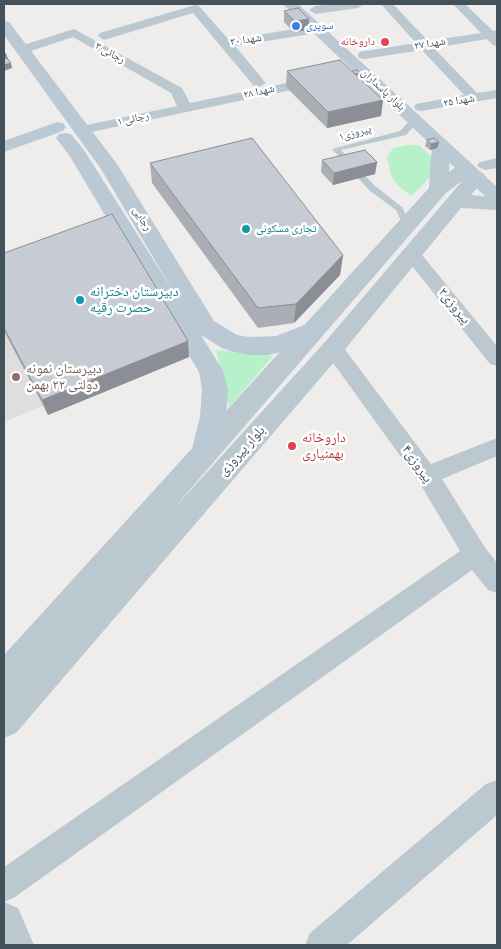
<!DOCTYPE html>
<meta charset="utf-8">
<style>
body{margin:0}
#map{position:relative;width:501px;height:949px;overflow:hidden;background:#efecec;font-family:"Archivo Narrow",sans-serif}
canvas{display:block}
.frame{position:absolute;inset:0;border:5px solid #43515b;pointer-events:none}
</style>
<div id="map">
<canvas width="501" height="949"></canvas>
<div class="frame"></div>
</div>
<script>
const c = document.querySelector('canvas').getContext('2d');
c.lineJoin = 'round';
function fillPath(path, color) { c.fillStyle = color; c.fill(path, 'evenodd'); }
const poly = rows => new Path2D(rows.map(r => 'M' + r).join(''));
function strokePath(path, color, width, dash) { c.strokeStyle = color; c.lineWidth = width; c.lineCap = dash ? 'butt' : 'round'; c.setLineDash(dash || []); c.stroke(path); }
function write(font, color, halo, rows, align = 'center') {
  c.font = font + ' "Archivo Narrow","Noto Naskh Arabic",sans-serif'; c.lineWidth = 5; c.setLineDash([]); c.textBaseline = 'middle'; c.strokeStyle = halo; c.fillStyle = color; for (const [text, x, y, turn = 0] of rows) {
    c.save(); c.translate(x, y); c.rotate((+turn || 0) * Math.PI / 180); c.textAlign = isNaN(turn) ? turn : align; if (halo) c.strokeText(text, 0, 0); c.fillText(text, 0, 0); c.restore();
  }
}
fillPath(poly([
 [4,329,43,406,4,422]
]), '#e0ddde');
fillPath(poly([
 [408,145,419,145,441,165,412,196,398,186,391,175,387,157,393,148],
 [216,350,273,356,229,407]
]), '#b6f1ca');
fillPath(poly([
 [412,118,419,120,406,135,341,150,375,186,402,207,411,225,407,228,403,225,396,210,369,190,332,149,400,131,412,118]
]), '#bbc8d0');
fillPath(poly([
 [335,4,364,4,358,8,315,14,309,10,315,6,335,4],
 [381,4,393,4,428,41,481,33,453,4,465,4,493,31,497,30,497,46,493,45,487,39,434,48,477,93,497,90,497,98,421,111,416,110,414,107,416,104,464,95,422,50,364,59,359,58,358,55,359,52,416,43,381,4],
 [195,5,199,6,229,40,317,25,323,29,317,33,235,46,266,83,259,87,254,86,193,13,104,40,98,36,100,33,195,5],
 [74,29,182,88,190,103,315,77,322,81,315,85,82,134,77,133,75,130,77,127,177,106,171,93,73,37,22,54,16,50,17,47,74,29],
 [497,158,497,168,485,170,480,168,477,165,480,162,497,158],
 [411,247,417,249,497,346,497,366,490,364,405,257,402,253,405,249,411,247],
 [333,341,340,343,431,464,497,438,497,456,442,479,484,546,497,563,497,593,488,590,472,570,15,897,4,902,4,867,460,551,419,482,326,353,323,348,326,343,333,341],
 [497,780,497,815,347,945,305,945,310,933,486,784,497,780]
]), '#bbc8d0');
fillPath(poly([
 [441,140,447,141,450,145,449,172,459,165,466,163,473,165,475,169,473,172,483,173,486,177,471,195,497,198,497,210,461,208,341,354,16,733,4,738,4,655,429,188,432,145,435,141,441,140],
 [463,180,325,342,168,515,446,193,463,180],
 [4,902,18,908,34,945,4,945,4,902]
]), '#bbc8d0');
fillPath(poly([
 [283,4,298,4,497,187,497,203,490,201,283,4],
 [4,21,9,22,117,164,214,321,237,335,249,337,276,336,312,322,320,324,324,330,320,336,288,350,269,355,249,355,230,351,222,348,201,335,223,371,228,389,226,417,217,453,214,461,204,464,194,461,191,453,200,417,202,389,199,372,69,155,56,138,59,134,65,133,71,134,84,150,173,291,101,169,4,35,4,21],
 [57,122,63,123,66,127,63,131,4,152,4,141,57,122]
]), '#bbc9d5');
fillPath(poly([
 [284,11,309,19,309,30,294,32,284,22],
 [287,71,351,71,360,73,360,78,383,100,381,116,327,128,286,87],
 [427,140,439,142,437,148,430,150,425,146],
 [322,160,377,162,375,174,333,185,321,172],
 [150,163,343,255,340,275,294,323,258,328,152,183],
 [4,253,189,357,48,415,4,331]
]), '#abafb5');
fillPath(poly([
 [309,19,309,30,294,32,295,21],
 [4,53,6,53,9,63,11,63,12,68,4,71],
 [360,73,360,79,354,74],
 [383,100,381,116,327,128,328,112],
 [439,142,437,148,430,150,431,144],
 [377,162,375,174,333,185,334,173],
 [343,255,340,275,294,323,296,304],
 [188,341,189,357,48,415,42,400]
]), '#8b8e94');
const building = poly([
 [298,8,309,19,295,21,284,11,298,8],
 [7,58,11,63,4,65,4,59,7,58],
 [340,60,383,100,328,112,287,71,340,60],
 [357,70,360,73,355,74,352,71,357,70],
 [252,138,343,255,296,304,258,308,150,163,252,138],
 [434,138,439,142,431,144,427,140,434,138],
 [365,150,377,162,334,173,322,160,365,150],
 [112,214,188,341,42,400,4,328,4,253,112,214]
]);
fillPath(building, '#c7cbd3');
strokePath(building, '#8b8e94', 1);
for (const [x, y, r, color] of [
 [296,26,5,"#3f7fe0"],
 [385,42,5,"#e0444e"],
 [246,229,5,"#0f9aa8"],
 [80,300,5,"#0f9aa8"],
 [16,377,5,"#8d6e63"],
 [292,446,5,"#e0444e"]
]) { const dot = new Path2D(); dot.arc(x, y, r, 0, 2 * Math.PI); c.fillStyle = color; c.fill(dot); strokePath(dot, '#fff', 2); }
write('11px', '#366cbe', '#fff', [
 ["سوپری",306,26]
], 'left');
write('11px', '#43515b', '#fff', [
 ["شهدا ۳۰",246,40,-8],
 ["شهدا ۲۷",430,44,-9],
 ["رجائی ۳",110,53,29],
 ["بلوار پاسداران",383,90,43],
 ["شهدا ۲۸",259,92,-12],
 ["شهدا ۲۵",459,101,-10],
 ["رجائی ۱",133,119,-12],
 ["پیروزی۱",355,133,-15],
 ["رجایی",142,219,58]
]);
write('11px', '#be3a42', '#fff', [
 ["داروخانه",375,42]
], 'right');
write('11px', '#0d838f', '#fff', [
 ["تجاری مسکونی",256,229]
], 'left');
write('14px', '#0d838f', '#fff', [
 ["دبیرستان دخترانه",90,292],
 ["حصرت رقیه",90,308]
], 'left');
write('14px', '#43515b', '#fff', [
 ["پیروزی۲",454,306,51],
 ["بلوار پیروزی",242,451,-48],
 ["پیروزی۴",417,464,55]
]);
write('14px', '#785e54', '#fff', [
 ["دبیرستان نمونه",26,369],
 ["دولتی ۲۲ بهمن",26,385]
], 'left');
write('14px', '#be3a42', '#fff', [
 ["داروخانه",302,438],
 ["بهمنیاری",302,454]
], 'left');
</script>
